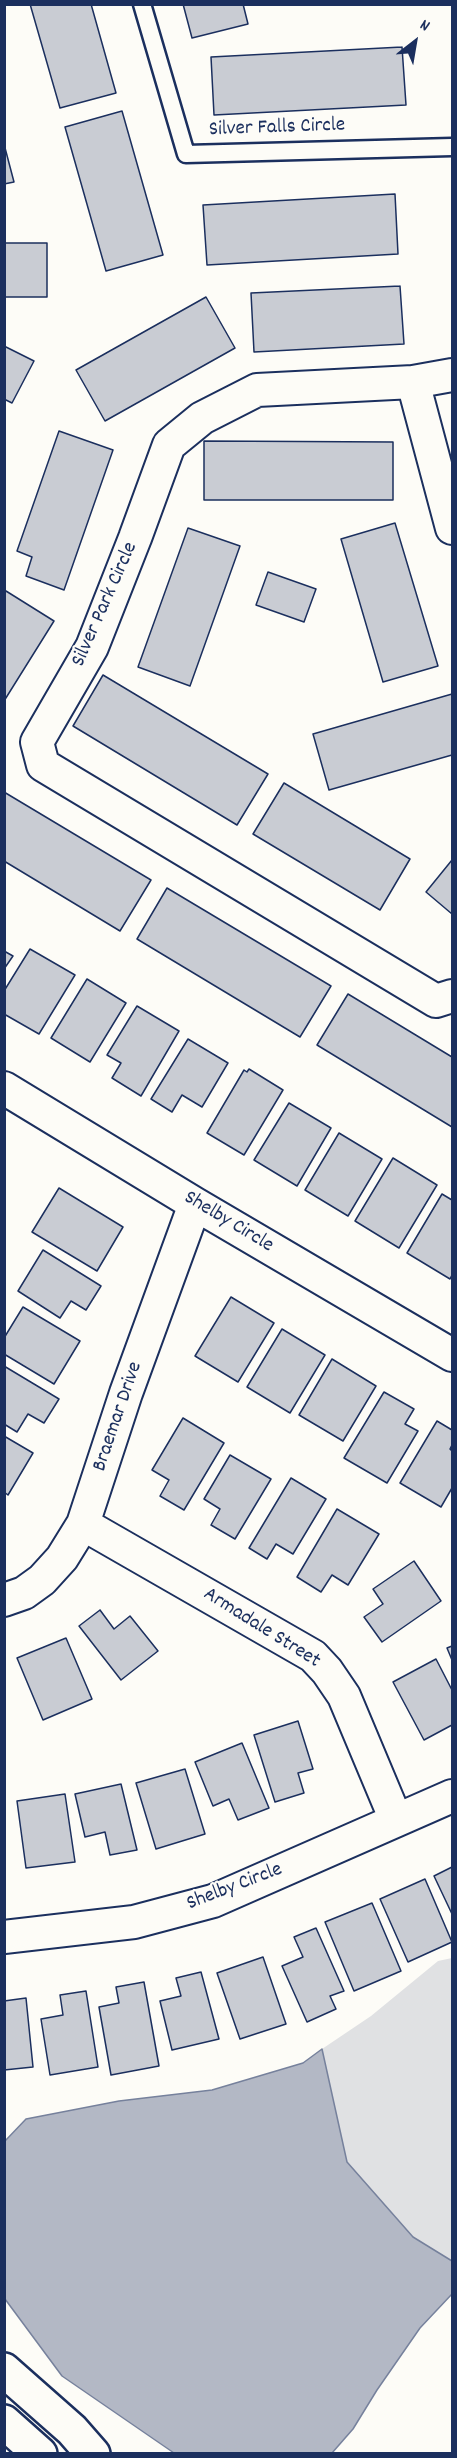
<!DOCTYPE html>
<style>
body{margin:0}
#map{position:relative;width:457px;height:2458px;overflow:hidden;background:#fdfcf7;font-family:Dekko,sans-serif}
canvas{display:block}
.frame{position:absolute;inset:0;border:6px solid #1b2f5e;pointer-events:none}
.north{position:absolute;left:385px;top:12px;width:60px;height:60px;-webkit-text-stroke:4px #fdfcf7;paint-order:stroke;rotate:31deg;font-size:16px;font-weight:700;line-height:24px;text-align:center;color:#1b2f5e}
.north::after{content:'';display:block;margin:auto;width:21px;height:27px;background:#1b2f5e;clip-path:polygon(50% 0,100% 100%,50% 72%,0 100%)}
</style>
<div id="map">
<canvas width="457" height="2458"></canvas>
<div class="frame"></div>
<div class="north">N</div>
</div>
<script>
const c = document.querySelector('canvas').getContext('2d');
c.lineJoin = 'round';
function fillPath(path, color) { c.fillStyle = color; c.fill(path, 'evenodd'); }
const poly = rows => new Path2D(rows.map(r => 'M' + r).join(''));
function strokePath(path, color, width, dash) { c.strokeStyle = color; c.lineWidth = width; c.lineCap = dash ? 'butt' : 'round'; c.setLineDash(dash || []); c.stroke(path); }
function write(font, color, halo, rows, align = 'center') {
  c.font = font + ' Dekko,sans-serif'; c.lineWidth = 4.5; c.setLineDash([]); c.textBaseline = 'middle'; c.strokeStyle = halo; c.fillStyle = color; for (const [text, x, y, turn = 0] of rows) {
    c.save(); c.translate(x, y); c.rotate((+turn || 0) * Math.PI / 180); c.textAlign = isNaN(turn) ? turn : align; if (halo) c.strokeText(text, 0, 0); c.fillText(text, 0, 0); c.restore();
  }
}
fillPath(poly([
 [452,1958,452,2261,413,2237,347,2162,322,2049,371,2016,438,1961]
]), '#e0e1e3');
const water = poly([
 [322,2049,347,2162,413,2237,452,2261,452,2294,420,2328,377,2390,353,2429,332,2453,174,2453,62,2376,5,2299,5,2141,26,2119,119,2101,212,2090,303,2063,322,2049]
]);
fillPath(water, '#b3b8c5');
strokePath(water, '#76819c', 1.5);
const building = poly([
 [30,4,91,4,116,93,60,108,30,4],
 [183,4,243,4,248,24,192,38,183,4],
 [402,47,406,105,214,115,211,57,402,47],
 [122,111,163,255,106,271,65,127,122,111],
 [4,144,14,182,4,184,4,144],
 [395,194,398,254,207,265,203,205,395,194],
 [4,243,47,243,47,297,4,297,4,243],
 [400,286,404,344,254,352,251,293,400,286],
 [206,297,235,348,105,421,76,370,206,297],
 [4,346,34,361,12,403,4,399,4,346],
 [59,431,113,450,64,590,26,576,32,557,17,551,59,431],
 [204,441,393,442,393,500,204,500,204,441],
 [395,523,438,666,383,682,341,539,395,523],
 [188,528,240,546,190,686,138,667,188,528],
 [268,572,316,589,304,622,256,605,268,572],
 [6,591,54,621,4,701,4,593,6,591],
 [103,675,268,774,237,825,73,726,103,675],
 [452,694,452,755,329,790,313,734,452,694],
 [284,783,410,859,380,910,253,834,284,783],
 [4,792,151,880,120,931,4,861,4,792],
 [452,860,452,914,426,892,452,860],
 [167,888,331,986,300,1037,137,939,167,888],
 [30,949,75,975,39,1034,4,1014,4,991,30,949],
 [4,951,13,956,4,969,4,951],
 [87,979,126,1003,90,1062,51,1038,87,979],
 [348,994,452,1057,452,1127,317,1045,348,994],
 [137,1006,179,1031,141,1096,112,1078,121,1063,107,1055,137,1006],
 [188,1039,228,1063,202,1107,182,1095,172,1112,151,1099,188,1039],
 [249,1069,283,1090,244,1155,207,1133,244,1070,247,1072,249,1069],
 [289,1103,331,1128,297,1186,254,1160,289,1103],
 [339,1133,382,1159,348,1216,305,1190,339,1133],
 [393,1158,437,1185,399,1248,355,1221,393,1158],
 [59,1188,123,1227,97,1271,32,1232,59,1188],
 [442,1194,452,1200,452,1275,450,1279,407,1253,442,1194],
 [43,1250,101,1286,86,1310,71,1301,60,1318,18,1291,43,1250],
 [231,1297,274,1323,238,1382,195,1356,231,1297],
 [23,1307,80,1341,54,1384,4,1354,4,1338,23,1307],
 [282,1329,325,1355,290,1413,247,1387,282,1329],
 [332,1359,376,1386,343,1441,299,1415,332,1359],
 [4,1366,59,1399,44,1423,28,1414,17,1432,4,1424,4,1366],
 [384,1392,414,1409,405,1424,418,1431,387,1483,344,1458,384,1392],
 [183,1418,224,1443,184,1510,160,1496,169,1480,152,1470,183,1418],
 [437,1421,452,1430,452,1445,450,1449,452,1451,452,1488,441,1507,400,1483,437,1421],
 [4,1436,33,1453,8,1495,4,1492,4,1436],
 [230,1455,271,1479,235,1539,211,1525,220,1509,204,1499,230,1455],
 [291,1478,326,1499,293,1554,276,1544,267,1559,249,1548,291,1478],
 [337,1509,379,1534,348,1585,332,1575,321,1592,297,1577,337,1509],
 [414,1561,441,1601,382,1642,364,1617,383,1604,373,1589,414,1561],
 [100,1610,114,1629,130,1616,158,1651,121,1680,79,1626,100,1610],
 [66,1638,92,1699,43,1720,17,1658,66,1638],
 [452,1646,452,1660,447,1648,452,1646],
 [436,1659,452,1690,452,1725,424,1740,393,1682,436,1659],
 [298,1721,313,1769,298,1773,304,1793,275,1802,254,1735,298,1721],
 [242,1743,269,1808,238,1820,229,1799,213,1806,195,1762,242,1743],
 [185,1769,205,1834,156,1849,136,1783,185,1769],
 [121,1784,137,1850,110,1855,105,1832,85,1837,75,1794,121,1784],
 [65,1794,75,1862,26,1868,17,1801,65,1794],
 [452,1867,452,1914,434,1876,452,1867],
 [425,1879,452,1942,408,1962,380,1899,425,1879],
 [372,1903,401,1971,354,1991,325,1922,372,1903],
 [316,1928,344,1991,330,1996,336,2009,307,2022,282,1966,303,1957,294,1937,316,1928],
 [263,1957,286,2024,240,2039,217,1973,263,1957],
 [201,1972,219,2039,172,2050,160,2001,181,1996,176,1978,201,1972],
 [144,1982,159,2066,111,2075,99,2007,119,2003,116,1987,144,1982],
 [86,1991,98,2067,50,2075,41,2019,63,2015,60,1995,86,1991],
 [26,1998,33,2067,4,2070,4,2001,26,1998]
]);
fillPath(building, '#c9ccd3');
strokePath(building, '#1b2f5e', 1.5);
const lane = poly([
 [142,4,186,154,452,147]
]);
const street = poly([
 [452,375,413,382,257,390,202,418,169,445,135,538,92,647,37,742,43,765,436,1001,452,996],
 [413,382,452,528],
 [4,1088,195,1204,452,1355],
 [83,1524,313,1656,327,1671,344,1696,396,1820],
 [4,1600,24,1593,42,1580,62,1558,83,1524,126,1393,195,1204],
 [4,1937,134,1922,213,1901,452,1796]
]);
const secondary = poly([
 [4,2370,72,2430,93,2454],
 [4,2422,40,2454]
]);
strokePath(lane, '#1b2f5e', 21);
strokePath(street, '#1b2f5e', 36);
strokePath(secondary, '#1b2f5e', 38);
strokePath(lane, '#fdfcf7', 16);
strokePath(street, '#fdfcf7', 32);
strokePath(secondary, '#fdfcf7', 33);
write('21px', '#1b2f5e', '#fdfcf7', [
 ["Silver Falls Circle",277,129,-2],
 ["Silver Park Circle",106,605,-66],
 ["Shelby Circle",228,1223,31],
 ["Braemar Drive",119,1417,-71],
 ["Armadale Street",261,1629,32],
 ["Shelby Circle",235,1888,-21]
]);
</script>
